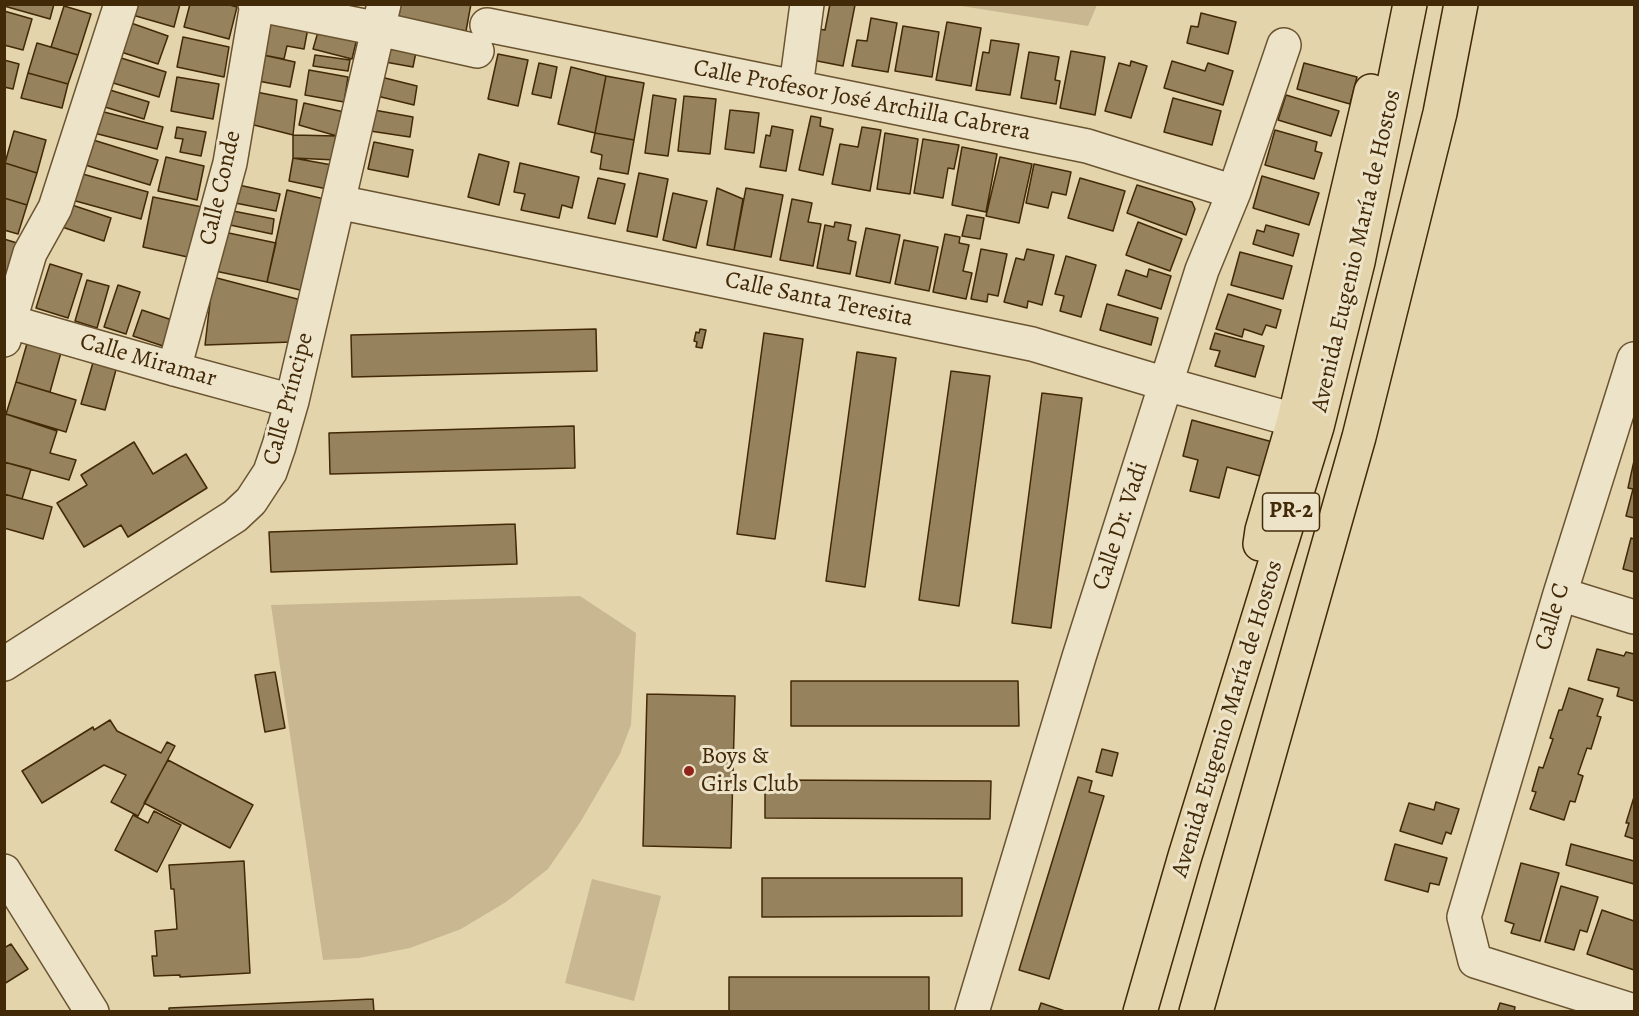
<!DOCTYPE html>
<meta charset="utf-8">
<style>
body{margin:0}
#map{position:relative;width:1639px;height:1016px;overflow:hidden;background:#e4d4ac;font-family:Alegreya,serif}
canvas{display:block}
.frame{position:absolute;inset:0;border:6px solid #422907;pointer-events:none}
</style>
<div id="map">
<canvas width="1639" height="1016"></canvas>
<div class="frame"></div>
</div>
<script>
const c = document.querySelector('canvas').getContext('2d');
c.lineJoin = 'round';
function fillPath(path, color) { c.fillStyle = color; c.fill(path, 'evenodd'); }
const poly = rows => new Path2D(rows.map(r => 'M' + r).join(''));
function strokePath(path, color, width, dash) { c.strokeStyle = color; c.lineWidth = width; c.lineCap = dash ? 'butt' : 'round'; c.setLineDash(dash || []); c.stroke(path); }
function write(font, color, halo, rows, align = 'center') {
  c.font = font + ' Alegreya,serif'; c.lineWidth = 6; c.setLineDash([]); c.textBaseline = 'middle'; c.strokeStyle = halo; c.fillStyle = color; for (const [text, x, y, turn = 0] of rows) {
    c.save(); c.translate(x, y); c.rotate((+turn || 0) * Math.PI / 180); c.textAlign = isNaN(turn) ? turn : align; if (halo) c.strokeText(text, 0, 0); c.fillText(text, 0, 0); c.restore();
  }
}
fillPath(poly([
 [955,5,1097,4,1097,5,1088,26],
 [580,596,636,633,631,725,620,754,581,821,548,869,506,902,461,929,410,948,359,958,323,960,271,605],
 [592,879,661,896,634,1001,565,983]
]), '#c8b790');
const building = poly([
 [4,4,54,4,50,19,4,6,4,4],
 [132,4,180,4,174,27,129,14,132,4],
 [190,4,226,4,237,7,229,39,184,27,190,4],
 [401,4,471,4,466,31,398,19,401,4],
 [830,4,855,5,843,66,807,59,813,28,825,30,830,4],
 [64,6,91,14,78,55,51,47,64,6],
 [4,11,32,19,23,50,4,45,4,11],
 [1201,13,1236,22,1228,54,1187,43,1191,26,1198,27,1201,13],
 [871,18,897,23,888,72,852,66,857,40,867,41,871,18],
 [270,20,308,28,304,49,287,46,284,59,263,55,270,20],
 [947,22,981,28,971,86,936,80,947,22],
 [131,23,168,36,158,64,121,52,131,23],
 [320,25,358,34,352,59,313,49,320,25],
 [903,26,939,32,932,77,895,71,903,26],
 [183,37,229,47,224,77,177,67,183,37],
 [991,40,1019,44,1010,95,976,90,983,52,989,53,991,40],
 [37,43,78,55,68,84,28,73,37,43],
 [388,46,416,52,413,67,385,62,388,46],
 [1071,51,1105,57,1095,115,1060,108,1071,51],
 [1029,52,1059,57,1055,80,1060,81,1056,104,1021,98,1029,52],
 [498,54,528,60,518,106,488,99,498,54],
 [263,55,295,62,290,87,258,81,263,55],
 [315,55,350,60,348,71,313,66,315,55],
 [118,57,166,72,159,97,110,82,118,57],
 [4,60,19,64,13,89,4,87,4,60],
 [1131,61,1147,66,1131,118,1105,111,1119,63,1130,66,1131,61],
 [1172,61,1205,71,1208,63,1233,71,1223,105,1164,88,1172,61],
 [539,63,557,67,551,98,532,94,539,63],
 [1304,63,1357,77,1350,104,1297,89,1304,63],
 [571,67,606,76,595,133,558,124,571,67],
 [309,70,348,77,344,102,305,95,309,70],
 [28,73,68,84,62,108,21,98,28,73],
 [606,76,644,83,634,140,595,133,606,76],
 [177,77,219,84,213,119,171,111,177,77],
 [381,77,417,86,414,105,377,96,381,77],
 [110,90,149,102,144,119,105,107,110,90],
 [256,92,297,100,293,135,250,124,256,92],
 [653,95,676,99,668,156,645,153,653,95],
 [1286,95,1339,111,1331,136,1278,120,1286,95],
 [684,96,716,99,710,154,678,151,684,96],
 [1173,98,1221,111,1212,145,1164,132,1173,98],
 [304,103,344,112,337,136,299,125,304,103],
 [374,110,413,117,410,137,370,131,374,110],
 [730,110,759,113,754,153,725,149,730,110],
 [100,111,163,127,157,149,94,133,100,111],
 [811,116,821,118,820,126,833,129,823,175,799,170,811,116],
 [772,126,793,130,786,171,760,167,766,135,770,136,772,126],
 [177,127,206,132,201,156,180,152,183,139,175,138,177,127],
 [862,127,881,130,870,191,832,184,840,144,858,147,862,127],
 [1275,130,1317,142,1315,151,1322,153,1314,179,1265,165,1275,130],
 [14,131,46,140,37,173,5,163,14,131],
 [595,133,634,140,628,174,600,169,602,155,591,152,595,133],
 [885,133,918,139,910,194,877,189,885,133],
 [293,135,337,136,336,160,293,158,293,135],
 [90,139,158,160,150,185,82,164,90,139],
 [923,139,959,145,954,169,948,168,943,198,914,193,923,139],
 [374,142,413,150,408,177,368,169,374,142],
 [962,147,997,154,986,212,952,205,962,147],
 [479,154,509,162,499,205,468,197,479,154],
 [166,157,204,166,197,200,158,191,166,157],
 [1000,157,1032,164,1019,223,986,216,1000,157],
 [293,158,332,165,327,189,289,181,293,158],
 [5,163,37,173,27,205,4,198,5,163],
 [520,163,579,177,572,208,562,205,559,218,521,210,525,194,514,192,520,163],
 [1034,164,1071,172,1066,195,1052,192,1048,208,1026,203,1034,164],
 [79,173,148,192,141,219,72,200,79,173],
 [639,173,668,179,657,237,627,231,639,173],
 [1262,176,1319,193,1309,225,1253,208,1262,176],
 [598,178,625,184,615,224,588,218,598,178],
 [1080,178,1125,191,1113,231,1068,218,1080,178],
 [234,184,280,194,276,211,230,202,234,184],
 [1137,185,1192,202,1195,209,1186,235,1127,213,1137,185],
 [717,188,743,199,734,250,707,245,717,188],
 [746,188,783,195,771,257,734,250,746,188],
 [287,190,324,199,304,291,267,282,287,190],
 [673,193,707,201,696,248,663,240,673,193],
 [153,197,202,207,192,258,143,247,153,197],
 [4,198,27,205,18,234,4,230,4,198],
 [792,199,812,203,808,222,821,224,813,266,780,260,792,199],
 [69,204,111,218,104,241,62,227,69,204],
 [233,211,274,219,272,234,230,225,233,211],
 [967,215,984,218,980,239,962,236,967,215],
 [835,222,851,225,848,240,856,242,850,274,817,268,825,225,834,227,835,222],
 [1138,222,1182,239,1170,271,1126,255,1138,222],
 [1266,225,1299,234,1293,256,1253,244,1257,230,1264,232,1266,225],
 [866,228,900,235,890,283,856,276,866,228],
 [224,232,276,243,267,282,215,271,224,232],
 [945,234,960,237,959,243,969,245,963,271,972,273,966,299,933,292,945,234],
 [4,239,17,243,4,285,4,239],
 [904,240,938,247,929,291,895,284,904,240],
 [981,249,1007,254,998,296,988,294,987,302,971,299,981,249],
 [1027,249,1054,255,1042,305,1028,301,1027,308,1004,302,1016,258,1024,260,1027,249],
 [1240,252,1292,266,1283,299,1231,285,1240,252],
 [1066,256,1096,265,1081,317,1060,311,1064,296,1055,294,1066,256],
 [50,264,82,274,68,318,36,308,50,264],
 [1149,269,1171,276,1161,309,1118,295,1126,270,1147,277,1149,269],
 [213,277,301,300,292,342,205,345,213,277],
 [87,280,109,286,97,328,75,321,87,280],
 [118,285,140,292,126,334,104,327,118,285],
 [1228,294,1281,310,1276,328,1266,325,1262,335,1244,329,1242,337,1216,329,1228,294],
 [1107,304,1158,318,1151,345,1100,330,1107,304],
 [142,310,178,322,169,348,133,336,142,310],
 [596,329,597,371,352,377,351,335,596,329],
 [700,329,706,330,702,348,696,347,697,342,694,341,696,332,699,333,700,329],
 [764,333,803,339,775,539,737,534,764,333],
 [1215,333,1264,346,1255,377,1215,366,1220,351,1210,349,1215,333],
 [28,340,62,349,50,392,16,382,28,340],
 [857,352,896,358,865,587,826,581,857,352],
 [94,359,117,366,105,410,81,404,94,359],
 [951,371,990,376,959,606,919,600,951,371],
 [16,382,76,400,66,432,6,414,16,382],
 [1042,393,1082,398,1051,628,1012,623,1042,393],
 [6,414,57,431,50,453,76,460,69,480,4,462,4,420,6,414],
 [1192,420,1280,444,1271,479,1227,467,1219,498,1190,491,1198,460,1183,456,1192,420],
 [574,426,575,468,330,474,329,433,574,426],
 [134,442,153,474,186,454,207,488,128,537,121,525,84,547,57,503,87,485,81,475,134,442],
 [1634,461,1634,518,1626,516,1633,489,1628,488,1634,461],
 [4,462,31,469,22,499,4,494,4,462],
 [4,494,52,507,43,539,4,528,4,494],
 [515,524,517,564,271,572,269,532,515,524],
 [1631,538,1634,539,1634,572,1623,569,1631,538],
 [1597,649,1624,656,1626,652,1634,654,1634,701,1617,696,1619,688,1588,680,1597,649],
 [275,672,285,728,265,732,255,675,275,672],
 [791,681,1018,681,1019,726,791,726,791,681],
 [1569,688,1603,699,1597,716,1601,717,1591,749,1587,748,1578,774,1583,776,1575,802,1570,801,1564,820,1530,809,1536,792,1532,791,1539,767,1543,768,1553,739,1550,738,1559,710,1562,710,1569,688],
 [647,694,735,696,731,848,643,846,647,694],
 [110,720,117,731,161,753,167,742,175,746,138,816,111,802,126,775,104,765,42,803,22,771,93,727,94,730,110,720],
 [1102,749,1118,753,1112,776,1096,772,1102,749],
 [168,760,253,805,230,848,144,803,168,760],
 [1078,777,1092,781,1089,792,1104,796,1049,979,1019,970,1078,777],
 [765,780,991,781,990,819,765,818,765,780],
 [1634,797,1634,839,1625,836,1629,823,1626,823,1634,797],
 [1436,802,1459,809,1451,834,1446,832,1442,844,1400,831,1409,803,1434,810,1436,802],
 [154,811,181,825,157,872,115,850,133,815,148,823,154,811],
 [1395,844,1447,858,1439,885,1430,883,1428,892,1385,880,1395,844],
 [1571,844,1634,861,1634,884,1566,865,1571,844],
 [244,861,250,973,180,977,180,975,154,976,152,956,157,956,155,931,177,929,174,889,171,889,169,865,244,861],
 [1521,863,1559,873,1540,941,1511,933,1514,924,1505,921,1521,863],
 [762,878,962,878,962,916,762,917,762,878],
 [1561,886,1598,897,1587,932,1580,930,1574,950,1545,942,1561,886],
 [1602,910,1634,921,1634,970,1587,954,1602,910],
 [11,944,28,969,4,984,4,948,11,944],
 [729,977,929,977,929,1012,729,1012,729,977],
 [373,999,374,1012,169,1012,169,1008,373,999],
 [1041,1003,1068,1012,1038,1012,1041,1003],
 [1500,1003,1515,1007,1514,1012,1497,1012,1500,1003]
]);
fillPath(building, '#96825d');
strokePath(building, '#422907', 1.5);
const minor = poly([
 [255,4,379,29,477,51],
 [487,25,1087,146,1234,192],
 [796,87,807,4],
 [338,202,1032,344,1166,384,1294,420],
 [4,320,174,369,292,401],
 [4,340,30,253,55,208,121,4],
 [1634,359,1560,594,1464,917,1475,961,1634,1011],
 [174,369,230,163,257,4],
 [1560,594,1634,617],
 [4,664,235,516,251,501,270,472,279,446,292,401,384,4],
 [4,871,92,1012],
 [972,1012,1079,657,1202,270,1234,192,1284,45]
]);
const highway = poly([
 [1260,544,1262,530,1294,420,1371,91],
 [1140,1012,1185,856,1317,427,1358,262,1410,4],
 [1196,1012,1359,437,1440,113,1461,4]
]);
strokePath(minor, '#6a5430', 36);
strokePath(highway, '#422907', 36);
strokePath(minor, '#ede3c9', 33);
strokePath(highway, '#e4d4ac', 33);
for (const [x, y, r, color] of [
 [689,771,6,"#8f2418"]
]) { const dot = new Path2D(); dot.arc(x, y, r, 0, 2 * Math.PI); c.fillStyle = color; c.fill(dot); strokePath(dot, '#ede3c9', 2); }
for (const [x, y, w] of [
 [1291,512,57]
]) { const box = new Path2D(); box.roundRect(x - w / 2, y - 19, w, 38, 4.5); c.fillStyle = '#ede3c9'; c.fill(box); strokePath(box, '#422907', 1.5); }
write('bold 22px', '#422907', null, [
 ["PR-2",1291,512]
]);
write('24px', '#422907', '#ede3c9', [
 ["Calle Profesor José Archilla Cabrera",862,101,11],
 ["Calle Conde",221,188,-77],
 ["Avenida Eugenio María de Hostos",1357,251,-77],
 ["Calle Santa Teresita",819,300,12],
 ["Calle Miramar",148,361,16],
 ["Calle Príncipe",289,399,-75],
 ["Calle Dr. Vadi",1121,526,-72],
 ["Calle C",1553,617,-73],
 ["Avenida Eugenio María de Hostos",1228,719,-73]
]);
write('24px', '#422907', '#ede3c9', [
 ["Boys &",701,757],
 ["Girls Club",701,785]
], 'left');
</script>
